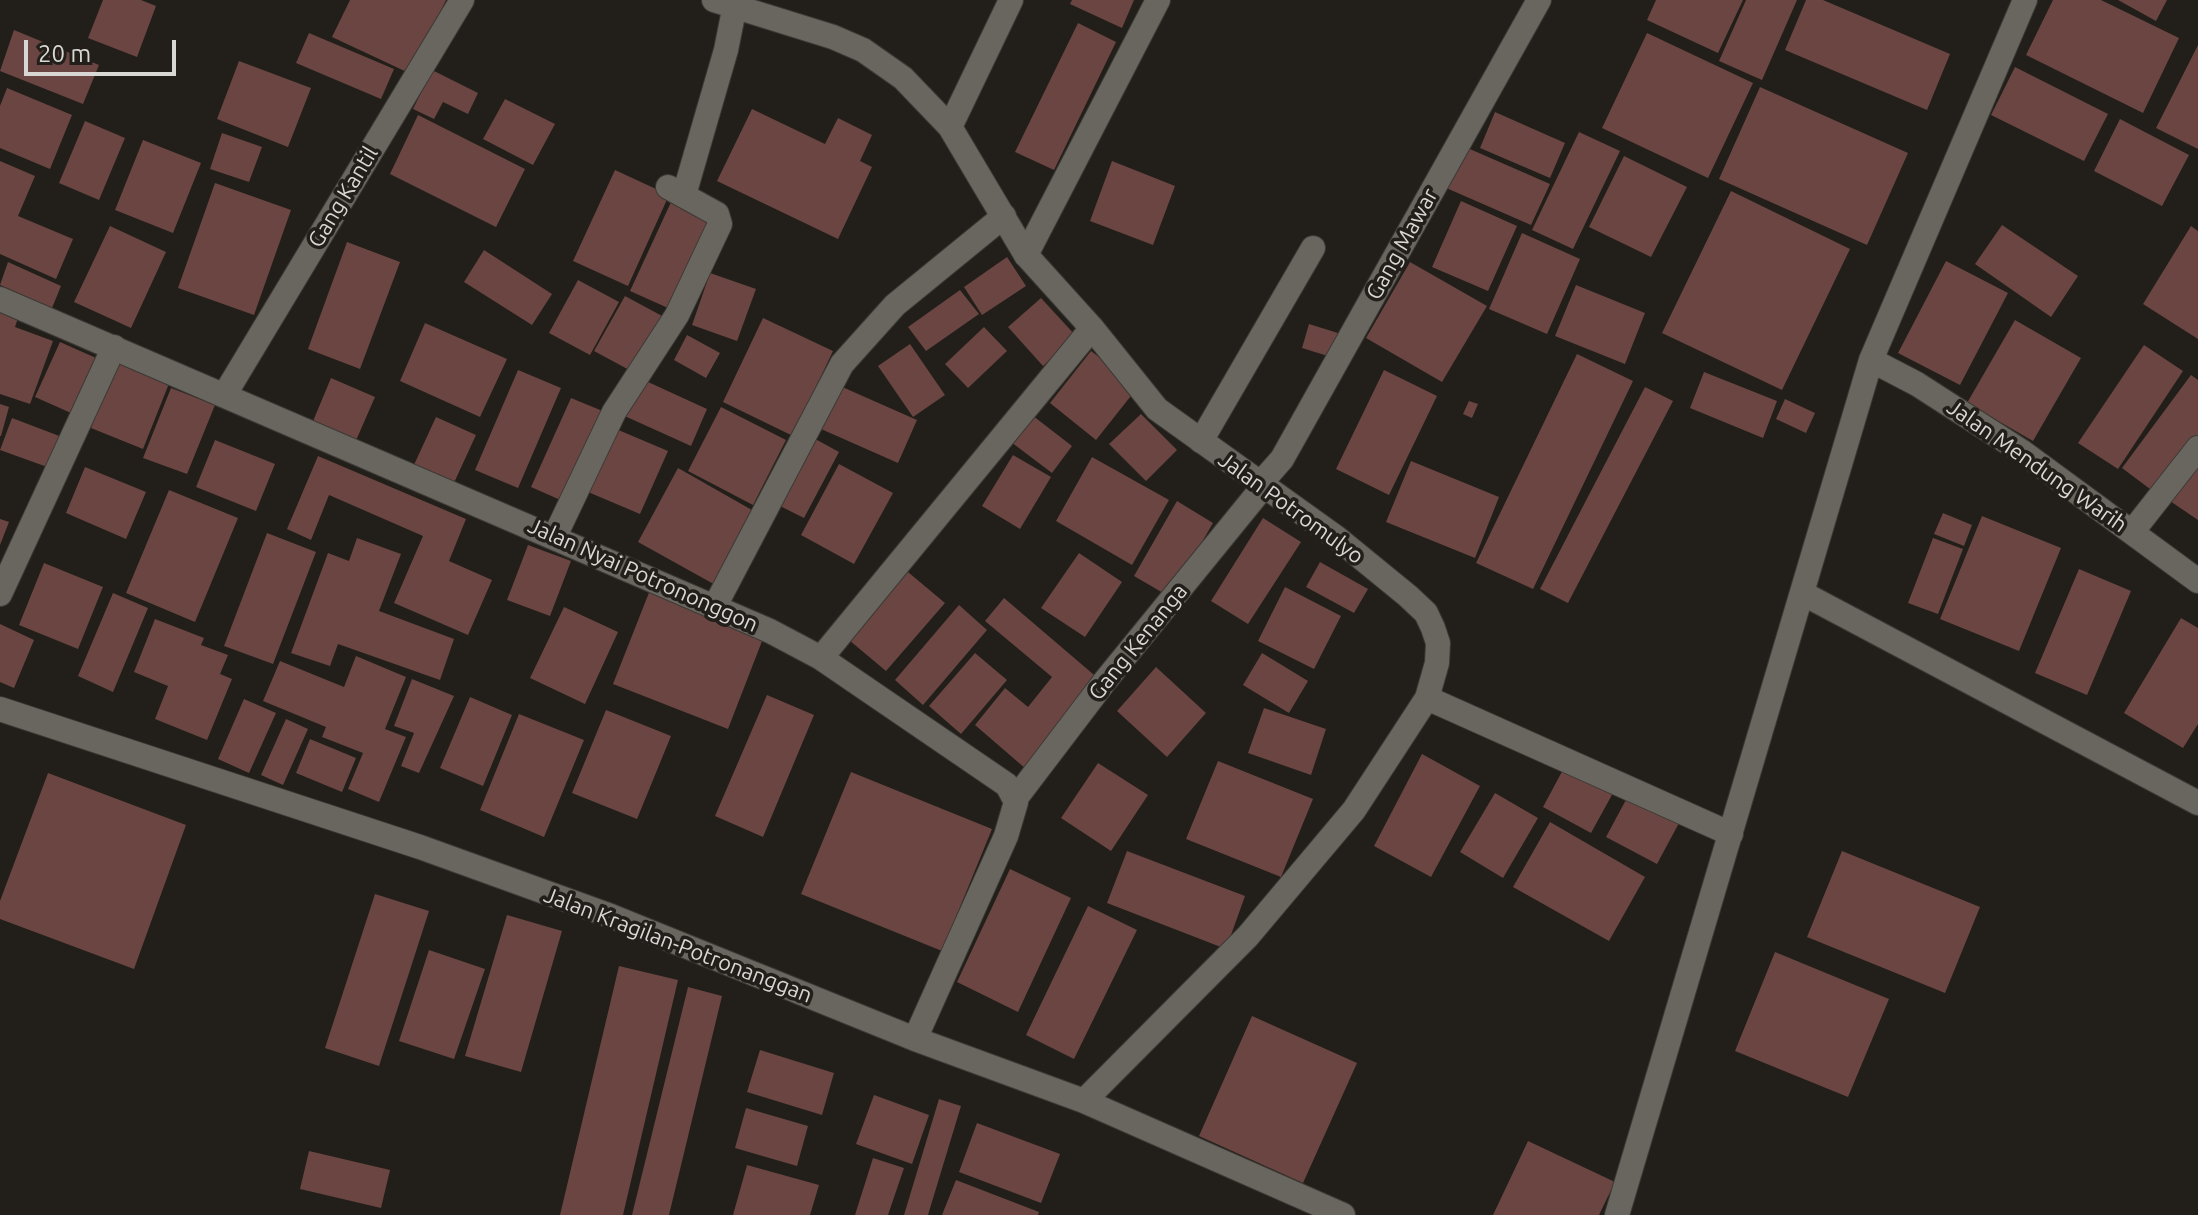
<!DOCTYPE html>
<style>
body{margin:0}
#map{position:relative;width:2198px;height:1215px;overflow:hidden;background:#221f1a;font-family:Ubuntu,sans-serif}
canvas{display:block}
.scale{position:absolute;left:24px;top:40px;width:152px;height:36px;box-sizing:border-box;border:4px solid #d9d7d3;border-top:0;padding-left:10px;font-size:24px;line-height:28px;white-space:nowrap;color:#d9d7d3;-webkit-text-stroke:6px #221f1a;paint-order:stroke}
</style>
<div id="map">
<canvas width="2198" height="1215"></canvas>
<div class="scale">20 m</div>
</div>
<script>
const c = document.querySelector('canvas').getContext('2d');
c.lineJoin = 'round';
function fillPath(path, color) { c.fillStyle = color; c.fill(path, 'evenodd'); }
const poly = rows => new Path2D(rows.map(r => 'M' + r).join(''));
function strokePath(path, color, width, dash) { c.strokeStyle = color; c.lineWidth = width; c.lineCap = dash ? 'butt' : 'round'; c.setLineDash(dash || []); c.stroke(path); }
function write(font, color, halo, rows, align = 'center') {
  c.font = font + ' Ubuntu,sans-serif'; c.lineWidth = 7; c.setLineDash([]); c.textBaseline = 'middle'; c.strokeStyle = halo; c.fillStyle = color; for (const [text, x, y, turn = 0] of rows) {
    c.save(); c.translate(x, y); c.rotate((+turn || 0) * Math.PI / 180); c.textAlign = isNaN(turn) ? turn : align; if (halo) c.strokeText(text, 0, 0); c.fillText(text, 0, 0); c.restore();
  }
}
fillPath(poly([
 [103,0,141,0,156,6,137,57,88,38],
 [350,0,446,0,411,74,332,37],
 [1072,0,1134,0,1122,28,1070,4],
 [1656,0,1743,0,1718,53,1647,20],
 [1746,0,1797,0,1762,80,1719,61],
 [1806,0,1823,0,1950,54,1927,110,1785,50],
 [2053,0,2101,0,2179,38,2143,113,2026,55],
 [2118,0,2167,0,2156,21],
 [1078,23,1116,42,1054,170,1015,152],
 [14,30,99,65,83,104,0,71],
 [309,33,394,69,381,99,296,63],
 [1647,33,1753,83,1708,178,1602,128],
 [2198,45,2198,149,2156,128],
 [239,61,311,88,288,147,217,119],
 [2015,67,2108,114,2084,161,1991,115],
 [432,70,478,93,468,114,443,102,434,119,413,109],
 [1760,87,1908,153,1867,245,1719,179],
 [7,88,72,115,50,169,0,148,0,106],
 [505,99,555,124,533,165,483,139],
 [752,109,825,144,838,118,872,135,860,161,872,167,838,239,717,181],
 [1495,112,1565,143,1550,178,1480,148],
 [418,115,525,169,496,227,390,174],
 [2120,119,2189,155,2162,206,2094,171],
 [85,121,125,138,99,200,59,183],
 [1579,132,1620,151,1573,249,1532,230],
 [222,133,262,147,249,182,210,169],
 [143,140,201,163,173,233,115,210],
 [1463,146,1550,184,1531,225,1444,187],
 [1624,156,1687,187,1651,257,1589,227],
 [0,161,35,176,18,216,73,239,56,279,0,254],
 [1112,161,1175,186,1153,245,1090,221],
 [615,170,669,195,628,286,573,261],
 [215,183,291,210,254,315,178,288],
 [1731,191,1850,249,1782,390,1662,333],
 [672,200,718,221,677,312,630,291],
 [1461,201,1517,226,1488,291,1432,267],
 [2002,225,2078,276,2051,317,1975,264],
 [110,226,166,252,131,328,74,302],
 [2191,226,2198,231,2198,339,2143,304],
 [1522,233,1580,259,1547,334,1489,309],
 [347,242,400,262,360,369,308,349],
 [484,250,552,294,532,325,464,282],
 [1007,257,1026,286,982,315,964,287],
 [1946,261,2008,293,1960,385,1898,353],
 [8,262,61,286,52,308,0,285],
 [1410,262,1487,306,1442,382,1366,338],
 [710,273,756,289,737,341,692,325],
 [578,280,619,302,590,355,549,333],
 [1576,285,1645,313,1625,364,1555,336],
 [960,290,979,314,926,351,908,327],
 [625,296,664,317,633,372,594,351],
 [1041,298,1076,336,1043,366,1008,327],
 [0,306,20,312,15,327,53,341,30,404,0,394],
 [763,318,833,351,793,436,723,402],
 [2015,320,2081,358,2033,441,1967,403],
 [425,323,507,359,480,417,400,381],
 [1309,324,1338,333,1331,357,1302,348],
 [984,327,1007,351,968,388,945,364],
 [687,335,720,353,706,378,674,360],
 [60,342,105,362,80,417,35,397],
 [910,344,945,395,913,417,878,366],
 [2144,345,2183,371,2118,469,2078,443],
 [1091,351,1138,387,1096,440,1050,403],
 [1577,354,1633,381,1533,589,1476,563],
 [117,360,170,381,143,449,91,428],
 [518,370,561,388,518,488,475,470],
 [1384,370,1437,396,1389,495,1336,469],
 [1704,372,1777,401,1763,438,1690,408],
 [2191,375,2198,380,2198,440,2158,495,2122,468],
 [635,376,707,409,691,446,618,413],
 [331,378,375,397,354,445,311,426],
 [831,382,917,420,898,463,812,425],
 [1645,387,1673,401,1568,603,1540,589],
 [171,388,215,405,187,474,143,458],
 [571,398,605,412,565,502,531,487],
 [1785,399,1815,413,1806,433,1776,419],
 [1469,401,1478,404,1472,418,1463,414],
 [0,404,9,407,1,436,0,436],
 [721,407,786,440,753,505,688,471],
 [1028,412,1072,446,1052,473,1007,439],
 [1141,414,1177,450,1146,481,1109,444],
 [436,417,476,435,453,485,413,467],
 [12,418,62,437,50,468,0,450],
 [609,426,668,451,640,514,581,489],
 [808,435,839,452,804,518,772,502],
 [215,440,275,464,256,511,196,487],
 [2198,453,2198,520,2167,499],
 [1013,455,1051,477,1020,529,982,506],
 [318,456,466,519,449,561,492,580,468,635,394,603,423,536,329,495,311,540,287,529],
 [1092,457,1169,500,1132,565,1056,521],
 [1411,461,1499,497,1475,558,1386,522],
 [839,464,893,493,854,564,801,535],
 [85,467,146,492,126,539,66,513],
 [678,468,759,514,719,587,638,542],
 [169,490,238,518,195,622,126,593],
 [1177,501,1213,523,1170,597,1134,576],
 [1943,513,1972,525,1964,546,1934,534],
 [1982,516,2061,548,2019,651,1940,619],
 [1263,518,1301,542,1248,624,1211,601],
 [0,519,9,522,0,545],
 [267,533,316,552,273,664,224,646],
 [357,538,401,554,379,611,454,639,440,680,338,644,330,666,291,653,328,553,349,561],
 [1933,538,1963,549,1938,614,1908,603],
 [528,545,571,561,550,616,507,600],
 [1079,553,1122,582,1085,637,1041,608],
 [1320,562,1368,589,1354,613,1306,587],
 [44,563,103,587,78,649,19,625],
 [902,567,945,603,886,671,843,635],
 [2079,569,2131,591,2087,695,2035,673],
 [1285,587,1341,616,1314,669,1258,641],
 [650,590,764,636,728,729,613,684],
 [113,593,148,608,113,692,78,676],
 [1004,598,1100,680,1026,769,975,725,1005,688,1028,707,1052,677,985,621],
 [959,605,987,630,923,705,895,680],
 [564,607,618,632,585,704,530,678],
 [2181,618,2198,628,2198,724,2183,748,2124,713],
 [155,619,204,638,201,645,228,655,220,674,232,679,207,740,155,719,168,686,134,672],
 [0,624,34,640,14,688,0,682],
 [975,653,1007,680,961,734,929,706],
 [1262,653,1308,681,1289,713,1243,685],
 [356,656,406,677,385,729,406,737,379,802,348,789,363,753,322,737,326,727,263,701,280,661,344,687],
 [1156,667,1206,713,1167,757,1117,711],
 [412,679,454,696,419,773,401,766,414,733,394,726],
 [767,695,814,715,763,837,715,816],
 [470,697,512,715,483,786,440,768],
 [244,699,276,713,249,773,218,759],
 [1264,708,1326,729,1311,775,1248,753],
 [606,710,671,736,637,819,572,793],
 [519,714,584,740,544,837,480,810],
 [286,719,308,729,283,785,261,775],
 [310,739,356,758,342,792,296,773],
 [1422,754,1480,786,1431,877,1374,846],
 [1218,761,1313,799,1281,877,1186,839],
 [1098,763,1148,795,1111,851,1061,818],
 [1565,766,1613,793,1591,833,1543,807],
 [851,772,992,829,942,951,801,894],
 [48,773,186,825,134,969,0,919,0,901],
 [1495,793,1538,818,1503,878,1460,852],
 [1628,796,1679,823,1657,864,1606,837],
 [1550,822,1645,877,1609,941,1513,887],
 [1127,851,1245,896,1226,949,1107,903],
 [1842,851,1980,907,1945,993,1807,937],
 [1010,869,1071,898,1018,1012,957,982],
 [375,894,429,911,379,1066,325,1048],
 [1088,906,1137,930,1074,1059,1026,1035],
 [507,915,562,931,521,1072,465,1056],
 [429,950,485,969,454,1059,399,1041],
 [1775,952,1889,999,1848,1097,1735,1051],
 [619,966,678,980,623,1215,560,1215],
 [688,987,722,996,669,1215,632,1215],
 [1252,1016,1357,1063,1303,1183,1199,1136],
 [760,1050,834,1073,822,1115,747,1092],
 [874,1095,929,1115,912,1164,856,1144],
 [939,1099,961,1106,928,1215,904,1215],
 [746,1108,808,1126,797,1166,735,1148],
 [977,1123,1060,1154,1041,1203,959,1172],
 [1528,1141,1615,1182,1599,1215,1493,1215],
 [309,1151,390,1170,381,1208,300,1189],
 [873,1158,904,1168,888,1215,855,1215],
 [747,1165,819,1185,810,1215,733,1215],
 [956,1180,1039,1212,1038,1215,942,1215]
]), '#6a4541');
const lane = poly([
 [684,195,726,50,736,0],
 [1026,255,1158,0],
 [1201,441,1313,248],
 [555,536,614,412,677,315,720,224,717,214,668,187],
 [0,594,114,347],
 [715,606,842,364,895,305,1004,216],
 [1016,798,1105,681,1263,487]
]);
const street = poly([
 [714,0,833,37,863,50,903,78,950,127,1026,255,1092,328,1157,409,1337,538,1408,596,1426,613,1433,628,1438,643,1437,663,1427,698,1354,810,1248,936,1084,1101],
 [950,127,1011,0],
 [0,299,770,631,821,658,1007,785,1016,802,1006,836,915,1039],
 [1871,360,1917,384,2021,451,2198,581],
 [225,394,462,0],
 [1259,485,1282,459,1539,0],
 [2132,532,2198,448],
 [1802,593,2198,803],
 [821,658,1092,328],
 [1427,698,1731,834],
 [0,709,420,847,611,916,915,1039,1084,1101,1343,1215],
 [1617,1215,1871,360,2025,0]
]);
strokePath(lane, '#3c3a36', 26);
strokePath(street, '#3c3a36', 26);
strokePath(lane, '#696660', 24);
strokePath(street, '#696660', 24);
write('22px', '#d9d7d3', '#221f1a', [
 ["Gang Kantil",343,197,-59],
 ["Gang Mawar",1402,244,-61],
 ["Jalan Mendung Warih",2037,466,35],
 ["Jalan Potromulyo",1291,508,36],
 ["Jalan Nyai Potrononggon",643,575,24],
 ["Gang Kenanga",1138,642,-51],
 ["Jalan Kragilan-Potronanggan",678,945,21]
]);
</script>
